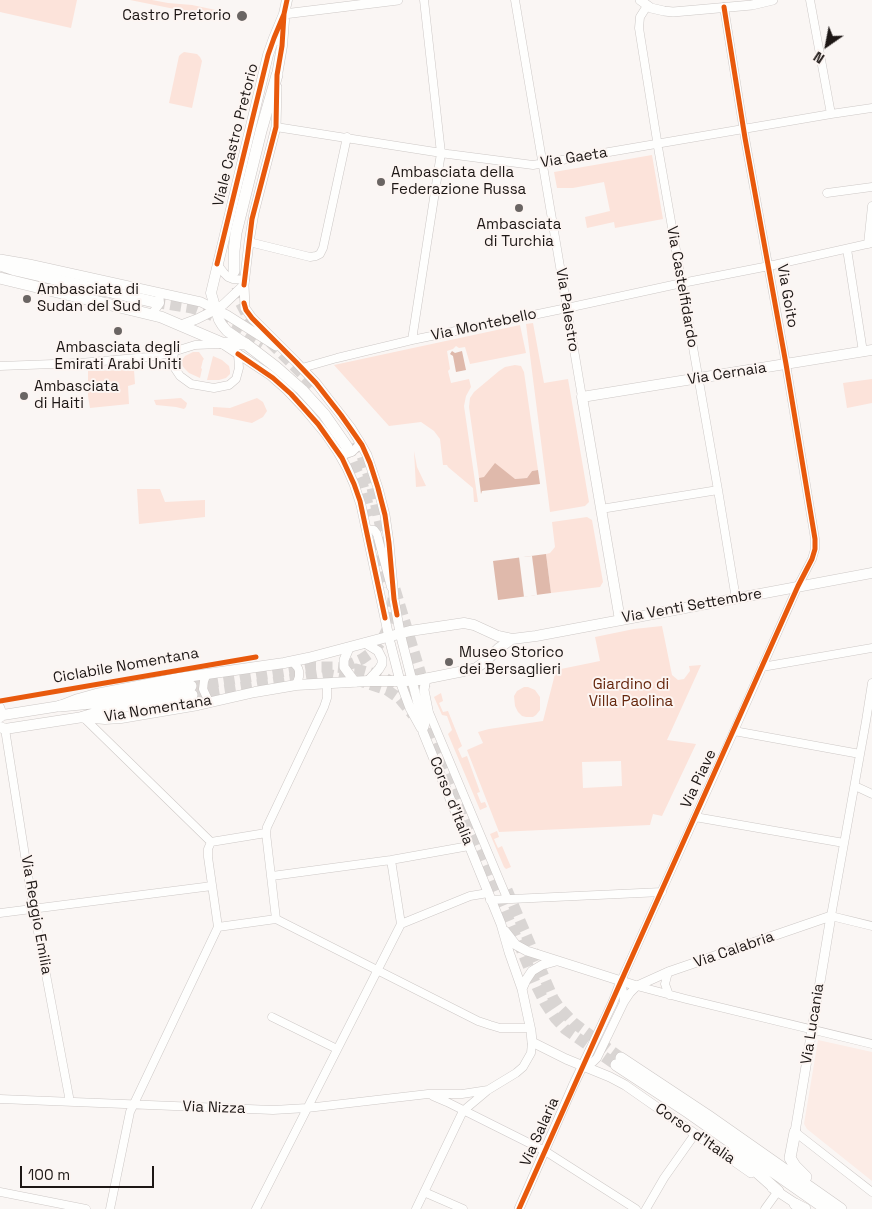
<!DOCTYPE html>
<style>
body{margin:0}
#map{position:relative;width:872px;height:1209px;overflow:hidden;background:#faf6f4;font-family:"Space Grotesk",sans-serif}
canvas{display:block}
.north{position:absolute;left:802px;top:20px;width:50px;height:50px;-webkit-text-stroke:4px #fcf5f2;paint-order:stroke;rotate:213deg;font-size:14px;font-weight:700;line-height:20px;text-align:center;color:#1d1715}
.north::after{content:'';display:block;margin:auto;width:18px;height:22px;background:#1d1715;clip-path:polygon(50% 0,100% 100%,50% 72%,0 100%)}
.scale{position:absolute;left:20px;top:1166px;width:134px;height:22px;box-sizing:border-box;border:2px solid #1d1715;border-top:0;padding-left:6px;font-size:15px;line-height:18px;white-space:nowrap;color:#1d1715;-webkit-text-stroke:4px #fcf5f2;paint-order:stroke}
</style>
<div id="map">
<canvas width="872" height="1209"></canvas>
<div class="north">N</div>
<div class="scale">100 m</div>
</div>
<script>
const c = document.querySelector('canvas').getContext('2d');
c.lineJoin = 'round';
function fillPath(path, color) { c.fillStyle = color; c.fill(path, 'evenodd'); }
const poly = rows => new Path2D(rows.map(r => 'M' + r).join(''));
function strokePath(path, color, width, dash) { c.strokeStyle = color; c.lineWidth = width; c.lineCap = dash ? 'butt' : 'round'; c.setLineDash(dash || []); c.stroke(path); }
function write(font, color, halo, rows, align = 'center') {
  c.font = font + ' "Space Grotesk",sans-serif'; c.lineWidth = 4; c.setLineDash([]); c.textBaseline = 'middle'; c.strokeStyle = halo; c.fillStyle = color; for (const [text, x, y, turn = 0] of rows) {
    c.save(); c.translate(x, y); c.rotate((+turn || 0) * Math.PI / 180); c.textAlign = isNaN(turn) ? turn : align; if (halo) c.strokeText(text, 0, 0); c.fillText(text, 0, 0); c.restore();
  }
}
fillPath(poly([
 [818,1040,872,1052,872,1181,807,1129,804,1124]
]), '#fcece6');
fillPath(poly([
 [0,0,77,0,71,28,0,12],
 [130,0,152,0,168,3,192,5,230,13,229,20],
 [184,52,197,54,200,57,202,61,192,108,169,103,179,56,181,54],
 [652,155,663,219,615,228,614,222,587,228,585,217,610,211,604,182,573,188,557,188,554,172],
 [533,323,544,383,568,379,589,502,585,506,550,512,526,324],
 [520,325,526,353,470,364,465,347,459,348,456,346,453,349,447,351,450,369,448,371,451,383,469,379,471,387,466,396,464,406,478,502,474,502,473,488,448,467,447,465,443,465,440,439,434,431,421,422,389,426,334,365],
 [193,352,199,352,204,359,203,360,201,368,202,369,200,378,189,373,185,369,181,364,182,360,185,356],
 [213,356,222,360,229,366,230,371,230,374,226,378,219,380,207,380],
 [515,365,521,366,524,372,538,470,532,471,527,478,515,479,479,478,469,407,470,398,474,392,499,371,505,367],
 [134,370,135,384,128,386,129,404,90,408,88,396,88,371],
 [872,379,872,403,847,408,843,383],
 [181,398,187,403,186,407,184,409,176,407,156,405,154,400],
 [257,398,263,402,267,411,263,417,252,423,213,415,213,407,230,408],
 [414,451,417,467,426,486,416,487],
 [137,489,160,489,165,502,205,500,205,517,139,524],
 [587,517,592,520,603,582,600,587,551,593,546,554,550,553,555,547,552,522],
 [662,626,672,675,678,680,684,679,690,671,689,666,701,665,667,740,696,744,662,816,653,814,650,825,499,832,467,750,483,743,478,732,489,729,543,721,556,670,600,661,595,637,634,629],
 [621,761,622,786,583,788,582,762],
 [524,687,528,687,535,690,540,697,540,710,536,715,533,717,526,717,522,716,518,712,515,706,514,696,517,691],
 [441,693,443,701,439,703,443,712,448,711,462,746,458,749,462,758,467,756,480,792,477,793,481,803,485,802,487,807,480,810,448,734,452,730,447,716,442,715,434,697],
 [497,831,499,837,494,839,498,848,502,846,511,867,506,869,504,867,490,834]
]), '#fce3da');
fillPath(poly([
 [452,351,455,353,462,351,466,370,456,372,453,356,450,354],
 [495,463,515,479,527,478,532,471,538,470,540,484,482,491,481,494,479,478,484,477],
 [546,554,551,593,498,600,493,561]
]), '#dfb9ab');
fillPath(poly([
 [532,556,537,595,524,597,519,557]
]), '#faf6f4');
strokePath(poly([
 [234,271,240,302,251,323,313,385],
 [154,302,192,308,209,314,233,325,263,344],
 [355,442,362,456,371,483,388,561],
 [347,447,363,486,371,516],
 [375,539,388,587],
 [395,589,425,688],
 [344,667,362,659,372,652,381,642,389,625,392,610,393,598],
 [191,686,313,667,334,667,356,669,382,676,405,690,420,705],
 [192,695,326,674,354,679,387,690,400,699,413,715],
 [425,712,432,737,537,987,545,1003,555,1018,565,1029,616,1065],
 [507,890,553,998,559,1007,574,1023,621,1058]
]), '#d9d5d3', 11, [11, 5.5]);
const minor = poly([
 [515,0,582,397],
 [810,0,831,114],
 [647,6,640,17,639,28,659,153,718,490,736,599],
 [276,127,448,154,533,165,831,114,872,108],
 [827,193,872,187],
 [249,242,310,257,316,256,320,254,323,248,347,137],
 [868,244,872,206],
 [847,249,863,352],
 [217,264,224,273,228,277,233,279,245,280],
 [151,315,160,303,159,293],
 [412,340,441,153,424,0],
 [174,351,173,362,174,367,180,376,191,384,214,388,229,385,236,379,239,368,238,354],
 [0,366,80,363,148,357,166,354,195,345,219,344],
 [302,368,337,358,412,340,567,308,682,283,769,266,872,243],
 [338,452,346,454,352,452,358,446,359,441],
 [601,509,718,490],
 [366,529,374,530,377,534,391,587],
 [292,661,298,668,299,671,299,677,296,685],
 [762,667,872,648],
 [207,673,204,681,203,689,209,702],
 [872,683,866,721,831,916,872,926],
 [0,707,3,715],
 [428,710,507,898],
 [83,717,211,842],
 [5,729,32,900,70,1102],
 [734,731,860,754],
 [855,786,872,794],
 [695,817,844,843],
 [391,860,401,924],
 [272,876,391,860,469,846],
 [490,900,662,892],
 [0,913,212,886],
 [276,919,478,1021,490,1025,500,1028,530,1028],
 [401,924,470,896,488,893],
 [218,927,276,919,266,833,267,827,324,707,327,698,327,683],
 [218,927,208,857,208,849,211,842,266,833],
 [668,972,665,984,669,995],
 [624,1002,623,992,621,981,734,731,798,586,812,559,815,549,815,539,786,364,745,138,724,7],
 [272,1017,337,1049],
 [584,1066,593,1062,597,1058,624,1002,630,993,637,986,686,999,872,1044],
 [433,1096,447,1102,545,1151,636,1209],
 [0,1099,273,1110,307,1108,428,1094,462,1094,488,1090],
 [795,1132,872,1192],
 [0,1192,86,1209],
 [424,1192,463,1209],
 [110,1209,130,1112,218,927],
 [256,1209,401,924],
 [416,1209,463,1111,488,1090,516,1073,523,1067,531,1053,532,1042],
 [646,1209,664,1178,695,1134],
 [765,1209,778,1191]
]);
const tertiary = poly([
 [640,0,651,8,664,11,673,12,752,5,773,0],
 [284,14,398,0],
 [277,87,276,127,254,213,249,242,244,285,245,308,252,318,296,362,316,383,351,428,359,441,367,455,378,488,385,515,389,543,394,599,400,633,419,708,423,732,501,924,509,952,522,989,531,1031,532,1042,566,1059,610,1077,625,1085,751,1173],
 [0,259,29,264,201,302,227,315,276,346],
 [181,325,197,319,217,309,224,304,244,285],
 [223,344,270,375,287,390,305,409,325,433,338,452,347,468,354,484,361,505,390,642,400,681,410,708,421,728],
 [365,643,378,651,382,659,382,664,379,669,368,681],
 [349,648,344,660,344,667,355,682],
 [424,727,428,710,424,690,426,678],
 [505,931,516,945,527,951,637,986,668,972,831,916,795,1132],
 [522,989,526,980,532,971,542,965,556,961],
 [772,1188,801,1207],
 [519,1209,573,1086,613,1002,621,981]
]);
const secondary = poly([
 [277,75,282,46,284,20],
 [246,344,227,331,222,325,219,320,211,293,268,55,274,38,284,14,287,0],
 [620,620,582,397,872,350],
 [0,717,3,715,60,706,78,699,96,694,179,678,284,663,308,658,410,631,464,623,474,625,498,636,512,639,536,636,872,573],
 [0,727,5,729,83,717,105,719,121,718,198,705,255,692,296,685,368,681,406,681,419,680,464,671,476,668,486,661,499,648,512,639]
]);
const primary = poly([
 [0,265,15,270,154,302],
 [234,271,234,251,236,233,261,131,277,75],
 [0,278,161,317,222,343,246,344,276,367,302,390,324,414,347,447],
 [60,706,103,702,191,686],
 [83,717,114,708,192,695],
 [621,1058,707,1115,841,1209],
 [616,1065,689,1113,826,1209],
 [795,1132,790,1158,795,1166,806,1177],
 [733,1151,778,1191],
 [795,1204,805,1209]
]);
strokePath(minor, '#cdc8c6', 9);
strokePath(tertiary, '#cdc8c6', 10);
strokePath(secondary, '#cdc8c6', 11);
strokePath(primary, '#cdc8c6', 12);
strokePath(minor, '#fefefd', 8);
strokePath(tertiary, '#fefefd', 9);
strokePath(secondary, '#fefefd', 10);
strokePath(primary, '#fefefd', 11);
strokePath(poly([
 [217,264,268,55,274,38,284,14,287,0],
 [244,285,252,219,276,127,277,75,282,46,284,14],
 [244,303,246,310,252,318,296,362,316,383,341,415,362,445,370,463,378,488,385,515,389,543,394,599,397,615],
 [238,354,273,378,291,394,318,424,342,458,354,484,360,501,385,618],
 [0,701,256,657],
 [519,1209,798,586,812,559,815,549,815,539,786,364,745,138,724,7]
]), '#e8590c', 5);
for (const [x, y, r, color] of [
 [242,16,6,"#6a6563"],
 [381,182,5,"#6a6563"],
 [519,208,5,"#6a6563"],
 [27,299,5,"#6a6563"],
 [118,331,5,"#6a6563"],
 [24,396,5,"#6a6563"],
 [449,662,5,"#6a6563"]
]) { const dot = new Path2D(); dot.arc(x, y, r, 0, 2 * Math.PI); c.fillStyle = color; c.fill(dot); strokePath(dot, '#fcf5f2', 2); }
write('15px', '#1d1715', '#fcf5f2', [
 ["Castro Pretorio",231,16,"right"],
 ["Ambasciata della",391,173],
 ["Federazione Russa",391,190],
 ["Ambasciata",519,225,"center"],
 ["di Turchia",519,242,"center"],
 ["Ambasciata di",37,290],
 ["Sudan del Sud",37,307],
 ["Ambasciata degli",118,348,"center"],
 ["Emirati Arabi Uniti",118,365,"center"],
 ["Ambasciata",34,387],
 ["di Haiti",34,404],
 ["Museo Storico",459,653],
 ["dei Bersaglieri",459,670]
], 'left');
write('15px', '#1d1715', '#fcf5f2', [
 ["Viale Castro Pretorio",236,135,-76],
 ["Via Gaeta",574,158,-9],
 ["Via Castelfidardo",682,287,80],
 ["Via Goito",787,296,80],
 ["Via Palestro",567,310,81],
 ["Via Montebello",484,325,-12],
 ["Via Cernaia",727,374,-9],
 ["Via Venti Settembre",692,606,-10],
 ["Ciclabile Nomentana",126,666,-10],
 ["Via Nomentana",158,709,-9],
 ["Via Piave",699,779,-65],
 ["Corso d'Italia",451,801,68],
 ["Via Reggio Emilia",36,915,80],
 ["Via Calabria",734,950,-19],
 ["Via Lucania",813,1024,-81],
 ["Via Nizza",214,1108,2],
 ["Via Salaria",540,1132,-66],
 ["Corso d'Italia",695,1134,35]
]);
write('15px', '#65260c', '#fcf5f2', [
 ["Giardino di",631,685],
 ["Villa Paolina",631,702]
]);
</script>
